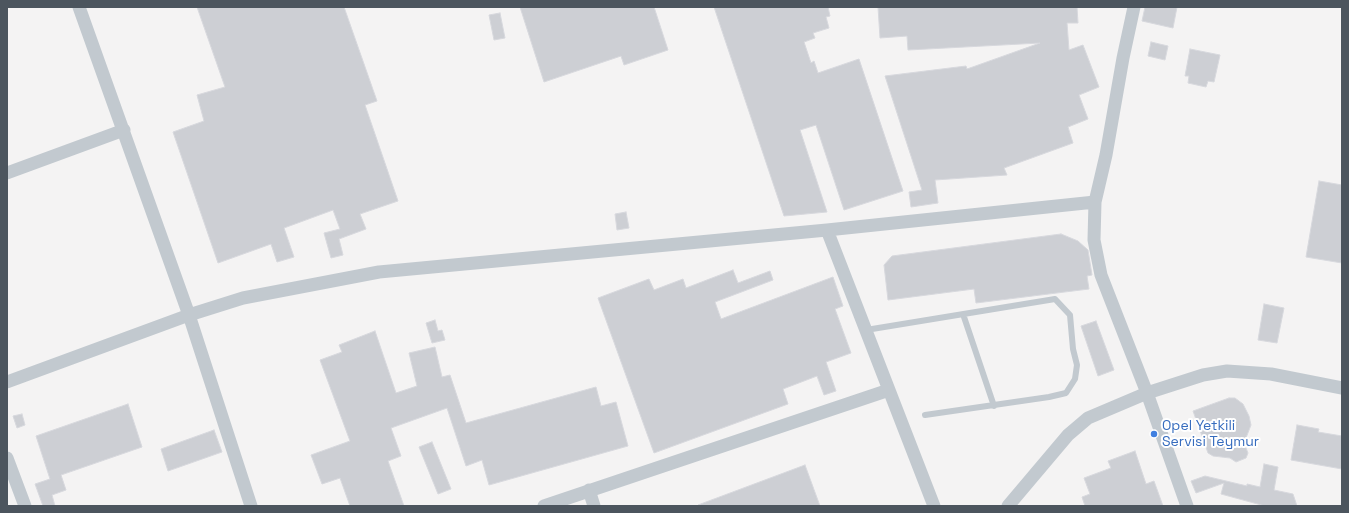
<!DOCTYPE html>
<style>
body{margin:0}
#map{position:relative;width:1349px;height:513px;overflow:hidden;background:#f4f3f3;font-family:"Space Grotesk",sans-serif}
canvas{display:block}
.frame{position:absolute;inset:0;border:8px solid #4c555e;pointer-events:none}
</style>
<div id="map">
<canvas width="1349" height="513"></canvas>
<div class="frame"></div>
</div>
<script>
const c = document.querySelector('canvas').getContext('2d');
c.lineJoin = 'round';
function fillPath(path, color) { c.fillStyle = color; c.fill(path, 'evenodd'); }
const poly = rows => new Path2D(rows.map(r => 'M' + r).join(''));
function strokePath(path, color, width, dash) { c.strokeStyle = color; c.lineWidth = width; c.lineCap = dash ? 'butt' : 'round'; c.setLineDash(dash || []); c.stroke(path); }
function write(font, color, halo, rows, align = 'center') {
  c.font = font + ' "Space Grotesk",sans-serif'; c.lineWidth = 4; c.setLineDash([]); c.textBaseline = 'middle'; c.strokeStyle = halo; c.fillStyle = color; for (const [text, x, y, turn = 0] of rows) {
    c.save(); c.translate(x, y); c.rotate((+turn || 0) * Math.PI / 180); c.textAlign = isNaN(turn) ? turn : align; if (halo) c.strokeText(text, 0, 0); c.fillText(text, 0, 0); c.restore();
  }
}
const building = poly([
 [197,7,344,7,377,101,365,105,398,201,360,214,366,229,339,239,343,255,331,258,324,233,340,229,333,210,284,228,294,257,277,262,271,244,218,263,173,132,204,121,197,95,225,87,197,7],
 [520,7,654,7,668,50,624,65,621,56,544,82,520,7],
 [714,7,828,7,830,16,826,17,829,28,813,33,815,38,804,42,811,63,814,61,818,73,859,59,903,191,844,210,816,125,800,130,827,212,784,216,714,7],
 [878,7,1077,7,1078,23,1067,23,1069,50,1083,45,1099,87,1079,95,1088,119,1068,127,1073,143,1004,168,1007,175,935,180,938,203,911,207,909,192,922,190,885,76,966,66,967,69,1040,43,908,50,907,36,880,38,878,7],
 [1145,7,1177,7,1173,28,1142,21,1145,7],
 [500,13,505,38,494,40,489,15,500,13],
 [1151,42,1168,46,1165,60,1148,56,1151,42],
 [1190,49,1220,55,1214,82,1208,81,1206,87,1188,83,1189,76,1185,76,1190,49],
 [1319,181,1342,185,1342,263,1306,257,1319,181],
 [626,212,629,228,617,230,615,214,626,212],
 [1061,234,1078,241,1088,250,1092,275,1087,276,1089,289,976,303,974,289,888,300,884,265,892,256,1061,234],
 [733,270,738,283,770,271,773,280,715,302,721,319,833,277,843,306,835,309,851,353,826,362,836,391,824,395,817,376,783,389,788,404,654,453,598,298,649,279,654,290,683,279,686,288,733,270],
 [1264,304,1284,308,1277,343,1258,340,1264,304],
 [435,320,438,331,442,330,445,340,432,343,426,323,435,320],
 [1096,321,1114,370,1098,376,1081,326,1096,321],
 [375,331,396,393,417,386,409,353,435,347,442,377,450,375,466,423,596,387,601,406,616,402,628,446,489,485,482,460,466,466,447,408,391,428,401,456,388,461,404,506,350,506,340,478,322,484,311,455,350,441,320,360,342,352,339,345,375,331],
 [1229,398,1235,398,1243,404,1249,416,1251,425,1244,443,1248,453,1246,458,1236,462,1230,458,1213,456,1208,453,1193,411,1229,398],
 [128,404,142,447,61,475,66,490,52,495,55,506,43,506,35,484,50,479,36,436,128,404],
 [22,414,25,425,17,428,13,416,22,414],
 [1297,425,1319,429,1318,432,1342,436,1342,469,1291,460,1297,425],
 [214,430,222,452,168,471,161,449,214,430],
 [432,442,451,489,438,494,419,447,432,442],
 [1135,451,1146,484,1154,481,1163,506,1085,506,1082,497,1090,494,1084,478,1111,468,1108,461,1135,451],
 [1264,464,1278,467,1274,490,1293,494,1297,506,1265,506,1221,494,1224,483,1196,493,1191,481,1205,476,1247,486,1247,484,1260,487,1264,464],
 [805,465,820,506,698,506,698,505,805,465]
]);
fillPath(building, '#cdcfd4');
strokePath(building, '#d7d8dd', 1);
strokePath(poly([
 [963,314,994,406],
 [866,330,1055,299,1070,315,1073,349,1077,365,1075,379,1066,393,1049,397,925,415]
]), '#c2c9cf', 6);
strokePath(poly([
 [79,7,189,315,251,506],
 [1134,7,1123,58,1106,155,1095,202,1094,240,1101,275,1147,393,1203,375,1227,371,1271,374,1342,388],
 [7,173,124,130],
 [827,230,934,506],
 [7,382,189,315,243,298,379,272,827,230,1095,202],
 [7,458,25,506],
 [589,490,594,506],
 [544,506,889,390],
 [1008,506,1068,435,1088,418,1147,393,1187,506]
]), '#c2c9cf', 13);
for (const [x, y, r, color] of [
 [1154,434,4,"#3f7fe0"]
]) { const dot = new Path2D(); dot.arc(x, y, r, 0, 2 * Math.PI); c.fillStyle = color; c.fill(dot); strokePath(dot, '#fff', 1.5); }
write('14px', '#366cbe', '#fff', [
 ["Opel Yetkili",1162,426],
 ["Servisi Teymur",1162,442]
], 'left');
</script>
